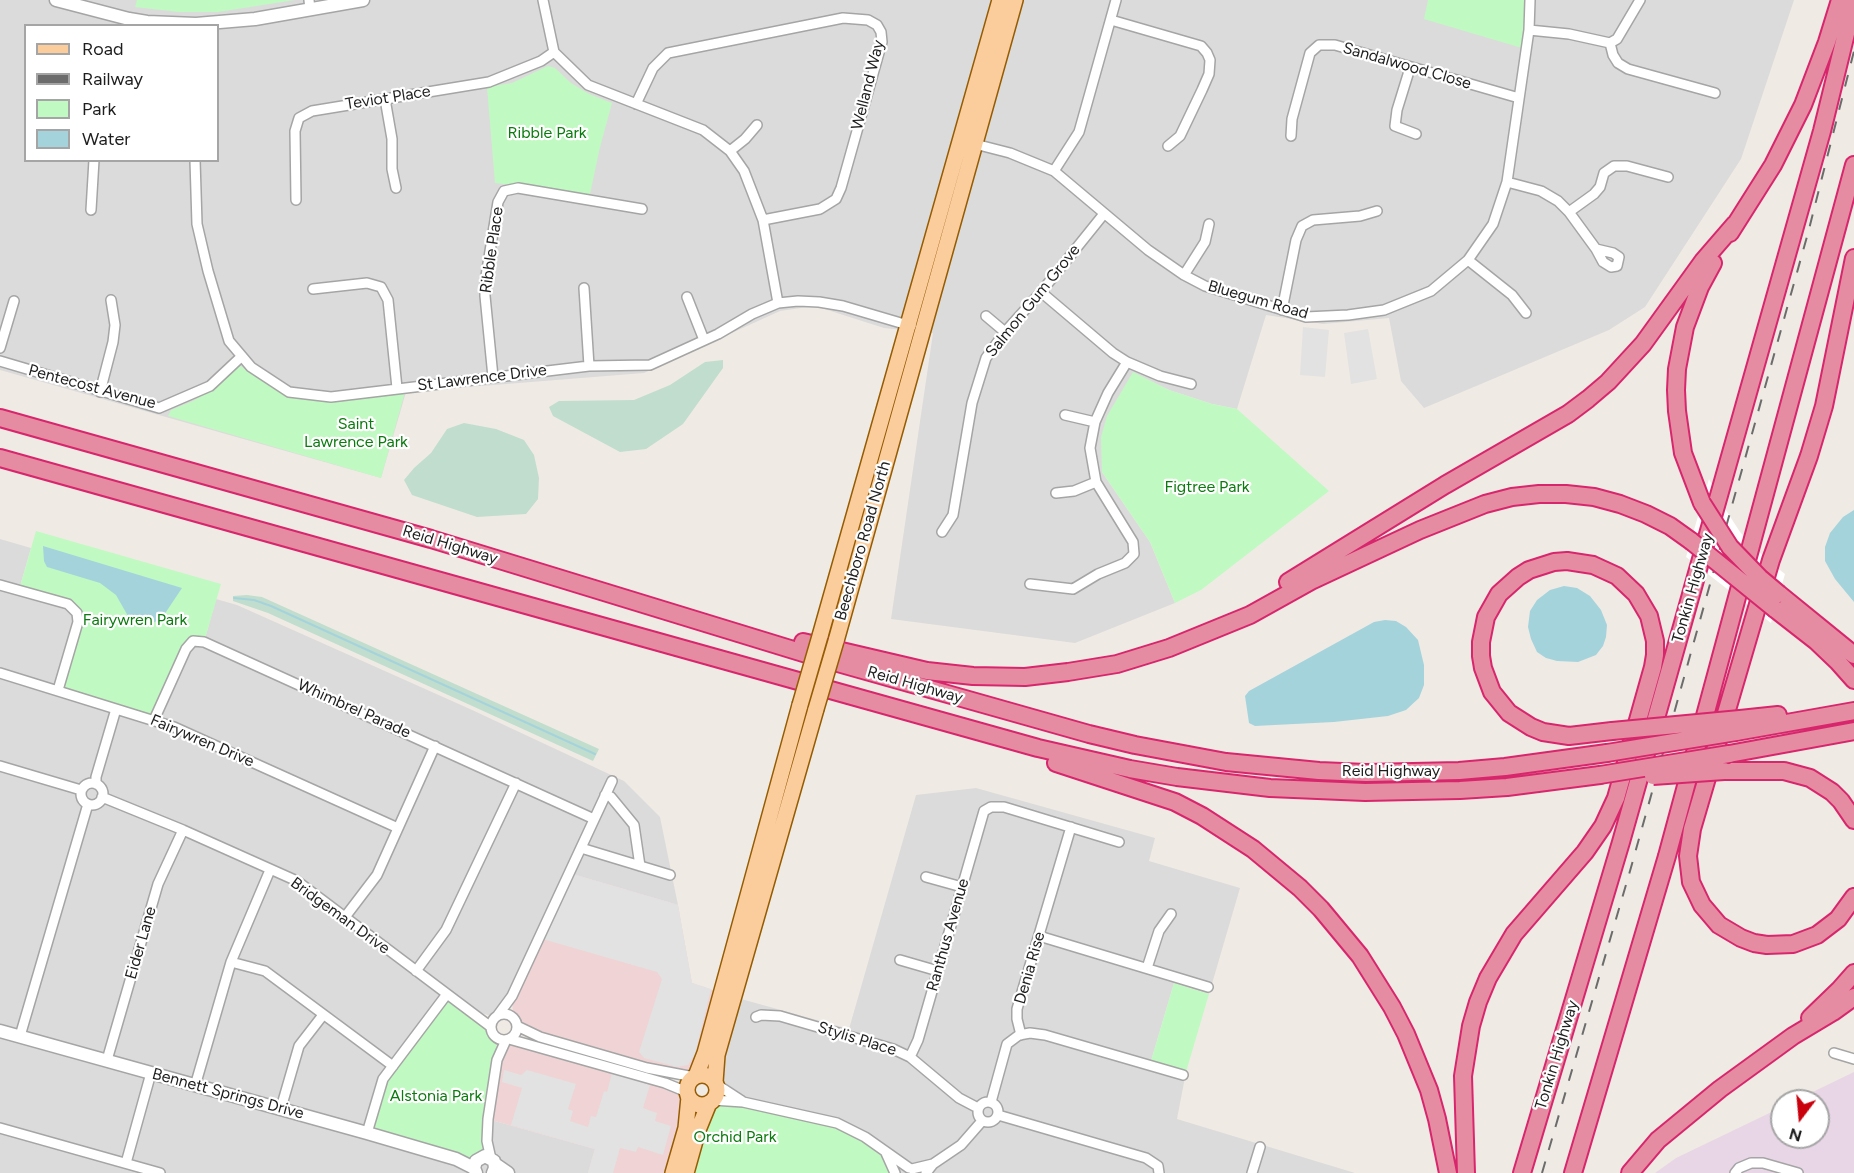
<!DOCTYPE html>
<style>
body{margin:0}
#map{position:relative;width:1854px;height:1173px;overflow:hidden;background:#efebe4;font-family:Figtree,sans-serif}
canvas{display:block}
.legend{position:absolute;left:24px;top:24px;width:195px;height:138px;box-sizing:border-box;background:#fff;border:2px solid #a5a5a5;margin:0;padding:8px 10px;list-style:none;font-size:18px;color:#1e1e1e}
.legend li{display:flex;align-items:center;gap:12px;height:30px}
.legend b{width:30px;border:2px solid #a5a5a5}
.north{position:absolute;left:1770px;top:1089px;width:60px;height:60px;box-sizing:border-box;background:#fff;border:2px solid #a5a5a5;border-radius:50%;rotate:196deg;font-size:16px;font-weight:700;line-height:24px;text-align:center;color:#1e1e1e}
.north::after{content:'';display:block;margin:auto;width:21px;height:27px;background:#ca020e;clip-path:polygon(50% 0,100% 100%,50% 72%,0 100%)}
</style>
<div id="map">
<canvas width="1854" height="1173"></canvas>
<ul class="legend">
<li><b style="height:8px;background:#fbcd9d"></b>Road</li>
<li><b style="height:8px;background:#6c6c6c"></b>Railway</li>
<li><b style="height:16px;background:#c1f9c2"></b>Park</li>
<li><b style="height:16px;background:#a5d3dc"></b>Water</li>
</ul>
<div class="north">N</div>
</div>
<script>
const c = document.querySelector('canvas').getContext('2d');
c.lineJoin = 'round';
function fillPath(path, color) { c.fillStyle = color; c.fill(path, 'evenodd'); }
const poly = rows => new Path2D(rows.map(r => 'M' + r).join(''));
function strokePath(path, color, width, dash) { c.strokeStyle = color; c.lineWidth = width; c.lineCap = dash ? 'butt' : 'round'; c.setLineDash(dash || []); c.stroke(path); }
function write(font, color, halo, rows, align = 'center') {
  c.font = font + ' Figtree,sans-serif'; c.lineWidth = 4.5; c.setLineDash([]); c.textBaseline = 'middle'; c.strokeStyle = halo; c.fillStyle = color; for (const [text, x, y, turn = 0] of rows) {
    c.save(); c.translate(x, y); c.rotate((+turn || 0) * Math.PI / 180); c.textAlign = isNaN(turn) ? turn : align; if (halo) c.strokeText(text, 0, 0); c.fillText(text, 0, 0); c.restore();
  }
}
fillPath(poly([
 [0,0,1794,0,1741,159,1645,307,1609,330,1424,408,1401,381,1389,318,1323,324,1266,315,1237,409,1212,404,1169,390,1133,373,1102,472,1150,542,1175,603,1075,643,891,619,933,333,884,328,815,306,780,311,644,373,406,392,381,478,0,370],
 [26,26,218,26,218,160,26,160],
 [0,539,31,548,19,590,186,649,204,642,216,599,237,605,470,709,624,781,660,817,678,905,569,873,512,996,495,1017,470,1010,488,1119,595,1149,588,1173,0,1173],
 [976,788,1155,838,1149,861,1240,888,1209,994,1174,983,1151,1061,1186,1072,1177,1119,1355,1173,895,1173,743,1102,716,1084,734,997,849,1029,916,795]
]), '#dcdbdb');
fillPath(poly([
 [569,873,678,905,692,983,722,993,694,1077,517,1026,513,1018,512,996],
 [506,1040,687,1092,673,1173,588,1173,595,1149,488,1119]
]), '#f0d3d4');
fillPath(poly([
 [1854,1072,1854,1173,1655,1173,1676,1158,1782,1107,1782,1137,1818,1137,1818,1101,1794,1101]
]), '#e8d6e6');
fillPath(poly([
 [723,360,723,368,683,424,646,449,620,452,553,416,549,407,559,401,634,400,670,385,705,362],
 [464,423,496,429,524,440,534,455,539,478,538,499,526,514,477,517,412,495,404,480,414,468,431,453,447,429],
 [247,595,262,597,599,749,593,761,268,613,233,601,233,596]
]), '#c1ddce');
fillPath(poly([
 [137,0,295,0,218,12,179,12,135,7],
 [1428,0,1528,0,1522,48,1424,19],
 [548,66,555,68,571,83,589,94,612,103,600,147,590,194,495,183,487,87,512,83],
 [239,365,270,386,298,398,326,401,405,392,381,478,168,416,171,410,193,401,211,390],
 [1133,372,1169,390,1212,404,1237,409,1329,491,1201,590,1175,603,1150,542,1102,472,1101,437,1107,416],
 [36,531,221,584,204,642,193,641,154,720,58,690,78,622,68,604,19,590],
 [1174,983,1209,994,1186,1072,1151,1061],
 [447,994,491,1027,496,1037,497,1060,487,1141,476,1161,367,1133,383,1079],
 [713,1100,837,1123,886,1153,895,1173,686,1173]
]), '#c1f9c2');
fillPath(poly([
 [1303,327,1329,330,1325,377,1300,375],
 [1368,329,1377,379,1351,384,1344,333],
 [569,873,678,905,692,983,711,989,695,1054,688,1065,677,1067,644,1058,639,1052,662,979,657,972,539,938],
 [504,1070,521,1075,527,1070,576,1084,568,1109,573,1111,570,1121,588,1127,591,1116,596,1117,604,1091,607,1092,612,1073,650,1085,643,1108,657,1113,655,1121,671,1126,663,1155,638,1147,636,1152,620,1148,613,1173,588,1173,595,1149,511,1125,522,1088,502,1082]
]), '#e2e2e2');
fillPath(poly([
 [1854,510,1854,602,1835,579,1825,561,1825,547,1830,533,1843,517],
 [43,546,182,588,162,618,153,623,145,625,135,622,128,616,116,595,100,583,47,567,44,561],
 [1564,586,1577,588,1590,596,1601,610,1607,625,1606,637,1603,646,1596,655,1578,662,1557,661,1546,658,1537,652,1531,639,1528,627,1530,611,1537,600,1550,590],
 [1385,620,1396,621,1406,627,1418,640,1424,665,1424,685,1419,698,1406,710,1388,716,1334,722,1255,726,1249,723,1245,696,1249,691,1374,622]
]), '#a5d3dc');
fillPath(poly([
 [1709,479,1720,501,1740,532,1766,559,1785,574,1771,623,1686,557]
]), '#fff');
strokePath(poly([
 [234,598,254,600,271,606,595,754]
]), '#a5d3dc', 2);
const minor = poly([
 [309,0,310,9],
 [543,0,554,52,588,85,703,130,730,151,744,171,763,220,778,303],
 [1111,20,1201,46,1207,53,1210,60,1209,74,1202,90,1180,136,1168,146],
 [1529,30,1569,34,1610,43,1617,39,1640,0],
 [1610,43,1613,55,1618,63,1628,69,1715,93],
 [1410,68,1397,110,1395,126,1416,134],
 [385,99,392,139,392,169,396,188],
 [636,104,653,68,668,53,843,18,868,20,877,25,881,32,882,42,841,188,836,199,820,209,763,220],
 [1291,136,1292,119,1310,53,1319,45,1335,45,1519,98],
 [971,143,1010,153,1054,171,1148,250,1184,275,1205,286,1306,317,1348,315,1384,310,1431,291,1468,260,1493,224,1507,182,1529,30,1530,0],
 [730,151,745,139,757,125],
 [195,160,197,224,208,271,229,341,251,367,289,392,331,397,589,366,650,365,718,334,752,314,778,303,798,301,819,302,843,306,911,326],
 [1054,171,1079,132,1116,0],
 [1507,182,1541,191,1558,201,1569,212,1596,249,1613,253,1619,257,1617,266,1611,267,1603,262,1596,249],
 [296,200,295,131,299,118,312,111,489,82,541,61,554,52],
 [91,210,94,160],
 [1569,212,1594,194,1600,187,1604,173,1614,166,1627,166,1668,177],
 [1468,260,1512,295,1526,313],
 [1184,275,1205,242,1209,224],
 [584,288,589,366],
 [313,289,367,283,381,287,388,300,397,388],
 [1041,292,1113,353,1127,362,1160,376,1191,384],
 [687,297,704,340],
 [1282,310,1296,240,1302,226,1313,220,1360,216,1377,211],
 [986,316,1005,332],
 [0,348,14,301],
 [0,361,159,408,210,386,242,356],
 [493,377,485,296,485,282,498,202,504,191,518,188,642,209],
 [100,392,113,342,115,325,111,300],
 [1065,415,1095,422],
 [1056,493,1074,491,1096,482],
 [942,532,953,515,972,403,986,358,1005,332,1041,292,1103,215],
 [1030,584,1073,589,1098,574,1125,563,1134,554,1133,542,1096,482,1090,448,1095,422,1108,393,1127,362],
 [0,585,68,604,77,613,78,622,58,690],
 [0,673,174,727,398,828],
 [154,720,186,649,193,641,204,642,594,819],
 [0,766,81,790],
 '81 794a11 11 0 1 1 22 0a11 11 0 1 1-22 0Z',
 [96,784,96,777,116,709],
 [605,795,611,797,634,825,640,866],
 [102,797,183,830,297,881,491,1027],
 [581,848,670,875],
 [926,877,962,887],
 [345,917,377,875,435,746],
 [1039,936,1208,987],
 [900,960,938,971],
 [231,962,265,971,393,1066],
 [1147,968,1159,931,1171,914],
 [416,971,446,930,516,783],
 '491 1027a13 13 0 1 1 26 0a13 13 0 1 1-26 0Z',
 [498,1015,512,996,612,781],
 [756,1017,761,1015,780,1016,893,1049,910,1057,959,1098,978,1108],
 [517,1026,540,1037,647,1068,694,1077],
 [1021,1035,1017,1019,1017,1009,1071,827],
 [20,1036,88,804],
 [509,1039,665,1083,687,1092],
 [1834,1053,1854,1059],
 [910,1057,918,1040,984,811,991,807,1004,807,1119,842],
 [107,1060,158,884,183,830],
 [716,1084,742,1101],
 [195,1086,231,962,270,870],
 [713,1100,743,1102,837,1123,865,1137,909,1168],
 '978 1112a10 10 0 1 1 20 0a10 10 0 1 1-20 0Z',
 [991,1102,1007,1044,1019,1035,1030,1033,1045,1035,1183,1075],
 [281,1108,299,1046,323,1015],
 [998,1115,1146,1158,1158,1166,1159,1173],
 [0,1128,160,1173],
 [367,1133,383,1079,447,994],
 [886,1153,895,1173],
 [491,1159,487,1141,488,1119,497,1060,506,1040],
 [126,1163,151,1073],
 [912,1169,933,1164],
 [926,1173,933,1164,961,1145,982,1121],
 [1252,1173,1260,1147],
 [1735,1173,1739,1168,1751,1163,1763,1163,1798,1173]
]);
const tertiary = poly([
 [56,0,129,19,147,22,196,24,255,19,363,0],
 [0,1031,367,1133,456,1159,474,1168],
 [495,1164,508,1173],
 [476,1173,474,1168,476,1161,485,1156,494,1161,495,1168,493,1173]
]);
const primary = poly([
 [820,636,1000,0],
 [836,641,1015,0],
 '687 1090a15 15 0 1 1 30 0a15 15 0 1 1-30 0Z',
 [696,1076,705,1053,800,705],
 [715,1082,717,1055,816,709],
 [673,1173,686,1128,689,1097],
 [686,1173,698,1130,709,1103]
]);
const motorway = poly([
 [1730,233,1773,165,1803,105,1827,42,1840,0],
 [1854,258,1824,406,1809,456,1771,560,1692,829,1688,856,1691,882,1702,905,1719,925,1741,938,1754,943,1767,945,1793,944,1817,935,1838,919,1854,897],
 [0,418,431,539,813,656,1089,734,1135,745,1226,762,1319,771,1366,773,1459,771,1505,767,1607,753],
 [0,458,1038,748,1130,769,1177,777,1270,788,1365,792,1460,790,1507,787,1600,775],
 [1702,503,1683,453,1677,411,1676,390,1677,369,1685,327,1700,287,1713,263],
 [1288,582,1445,485,1568,414,1588,399,1608,382,1643,344,1703,261,1735,224],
 [1779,594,1854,655],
 [1775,609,1816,641,1838,662,1854,680],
 [803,642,927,671,973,676,1025,677,1068,672,1117,664,1169,648,1250,615,1311,581,1420,530,1485,504,1512,497,1539,494,1566,494,1594,497,1620,504,1646,514,1670,526,1691,541],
 [1740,719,1778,715],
 [1736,732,1854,711],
 [1729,754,1854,731],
 [1056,763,1175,802,1202,816,1253,849,1300,888,1321,909,1360,956,1392,1007,1406,1034,1429,1090,1437,1119,1448,1173],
 [1724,771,1784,771,1810,778,1832,792,1841,801,1854,820],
 [1810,1018,1839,990,1854,973],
 [1466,1173,1463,1076,1471,1026,1478,1002,1488,978,1514,934,1585,852,1603,826,1616,798,1653,667,1655,655,1655,641,1649,616,1636,594,1617,576,1593,565,1567,561,1554,562,1529,570,1518,577,1499,594,1486,617,1481,642,1481,656,1483,668,1492,692,1509,713,1531,727,1543,732,1569,736,1612,731],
 [1522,1173,1621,842,1822,131,1854,1],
 [1573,1173,1667,856,1854,165],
 [1630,1173,1658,1140,1720,1089,1793,1036,1833,1012,1854,997]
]);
strokePath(minor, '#a5a5a5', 12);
strokePath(tertiary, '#a5a5a5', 15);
strokePath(primary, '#965c02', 18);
strokePath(motorway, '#d8266d', 20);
strokePath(minor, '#fff', 9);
strokePath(tertiary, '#fff', 12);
strokePath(primary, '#fbcd9d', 15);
strokePath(motorway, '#e68ca2', 16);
strokePath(poly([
 [1542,1173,1630,871,1808,233,1854,51]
]), '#6c6c6c', 2, [12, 12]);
const primaryBridge = poly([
 [800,705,820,636],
 [816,709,836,641]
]);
const motorwayBridge = poly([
 [1702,503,1730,547,1760,578,1779,594],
 [1691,541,1775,609],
 [1612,731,1740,719],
 [1607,753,1736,732],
 [1600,775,1729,754],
 [1653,776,1724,771]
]);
strokePath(primaryBridge, '#965c02', 18, []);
strokePath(motorwayBridge, '#d8266d', 20, []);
strokePath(primaryBridge, '#fbcd9d', 15);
strokePath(motorwayBridge, '#e68ca2', 16);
write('16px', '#1e1e1e', '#fff', [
 ["Sandalwood Close",1407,66,16],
 ["Welland Way",868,85,-76],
 ["Teviot Place",388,98,-9],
 ["Ribble Place",492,250,-82],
 ["Bluegum Road",1258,300,16],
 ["Salmon Gum Grove",1033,301,-51],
 ["St Lawrence Drive",482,378,-7],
 ["Pentecost Avenue",92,387,15],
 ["Beechboro Road North",863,541,-74],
 ["Reid Highway",450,545,17],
 ["Tonkin Highway",1693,588,-74],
 ["Reid Highway",915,685,16],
 ["Whimbrel Parade",354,709,24],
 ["Fairywren Drive",202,741,23],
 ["Reid Highway",1391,771],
 ["Bridgeman Drive",340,916,36],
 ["Ranthus Avenue",948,935,-74],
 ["Eider Lane",141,943,-74],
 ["Denia Rise",1030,968,-74],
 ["Stylis Place",857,1039,17],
 ["Tonkin Highway",1557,1055,-73],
 ["Bennett Springs Drive",228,1094,15]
]);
write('16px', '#0c7b0f', '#fff', [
 ["Ribble Park",547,133],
 ["Saint",356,424],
 ["Lawrence Park",356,442],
 ["Figtree Park",1207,487],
 ["Fairywren Park",135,620],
 ["Alstonia Park",436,1096],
 ["Orchid Park",735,1137]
]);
</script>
